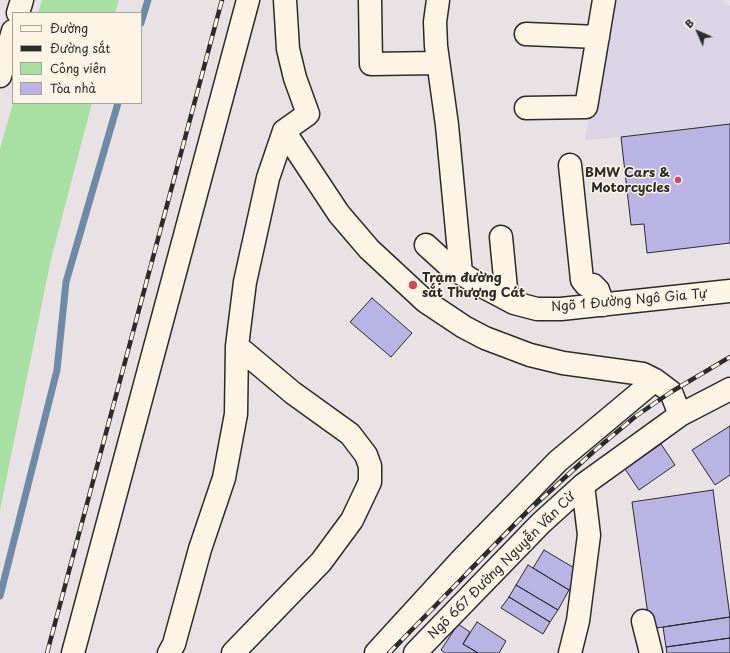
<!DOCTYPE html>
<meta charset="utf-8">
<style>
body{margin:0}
#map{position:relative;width:730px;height:653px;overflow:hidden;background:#e8e2e5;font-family:"Playpen Sans",sans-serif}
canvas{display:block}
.legend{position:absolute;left:12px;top:12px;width:130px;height:92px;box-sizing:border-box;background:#fcf5e5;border:1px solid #a8a49b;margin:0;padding:5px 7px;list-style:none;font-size:12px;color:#2b2b2b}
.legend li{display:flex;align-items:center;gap:8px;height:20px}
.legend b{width:20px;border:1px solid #a8a49b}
.north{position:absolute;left:678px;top:12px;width:40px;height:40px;-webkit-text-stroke:3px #fcf5e5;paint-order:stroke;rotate:315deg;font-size:11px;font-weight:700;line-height:16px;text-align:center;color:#2b2b2b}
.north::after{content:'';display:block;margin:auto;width:14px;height:18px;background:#2b2b2b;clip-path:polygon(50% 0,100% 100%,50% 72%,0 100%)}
</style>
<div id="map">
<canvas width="730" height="653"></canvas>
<ul class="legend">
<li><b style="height:5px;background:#fcf5e5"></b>Đường</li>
<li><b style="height:5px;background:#2b2b2b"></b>Đường sắt</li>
<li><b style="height:11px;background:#a8dfa2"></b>Công viên</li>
<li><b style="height:11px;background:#bab4e5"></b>Tòa nhà</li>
</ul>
<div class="north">B</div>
</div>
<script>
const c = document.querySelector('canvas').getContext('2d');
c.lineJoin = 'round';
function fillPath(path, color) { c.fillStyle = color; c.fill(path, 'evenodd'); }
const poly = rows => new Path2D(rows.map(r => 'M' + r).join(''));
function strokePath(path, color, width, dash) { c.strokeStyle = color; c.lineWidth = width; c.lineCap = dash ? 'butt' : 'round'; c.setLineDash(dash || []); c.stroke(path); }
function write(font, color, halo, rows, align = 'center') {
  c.font = font + ' "Playpen Sans",sans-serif'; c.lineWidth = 3; c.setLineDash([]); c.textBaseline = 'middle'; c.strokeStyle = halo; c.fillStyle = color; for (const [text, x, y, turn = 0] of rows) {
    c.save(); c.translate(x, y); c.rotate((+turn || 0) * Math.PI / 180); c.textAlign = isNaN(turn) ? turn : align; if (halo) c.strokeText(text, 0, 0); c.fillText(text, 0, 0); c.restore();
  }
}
fillPath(poly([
 [609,0,722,0,730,6,730,243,647,253,644,224,631,225,621,137,585,140]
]), '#dad4e5');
fillPath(poly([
 [42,0,119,0,115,13,38,13],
 [13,103,92,103,51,259,0,510,0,149]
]), '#a8dfa2');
strokePath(poly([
 [141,23,148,0],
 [0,596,57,370,66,282,118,103]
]), '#6e8aa4', 7);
const building = poly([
 [730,124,730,243,647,253,644,224,631,225,621,137,730,124],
 [372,298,412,333,391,357,350,322,372,298],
 [730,426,730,475,715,485,692,450,730,426],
 [661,444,675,465,639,490,625,469,661,444],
 [713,490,730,617,650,629,632,502,713,490],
 [544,550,581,572,569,590,533,568,544,550],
 [528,565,569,590,558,610,516,585,528,565],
 [516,585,558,610,550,622,509,597,516,585],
 [509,597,550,622,543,634,501,608,509,597],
 [730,617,730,638,666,647,663,627,730,617],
 [477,622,506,641,499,653,478,653,463,644,477,622],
 [458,624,470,632,463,644,478,653,445,653,441,650,458,624],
 [730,638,730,653,667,653,666,647,730,638]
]);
fillPath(building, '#bab4e5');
strokePath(building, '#2b2b2b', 1);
const minor = poly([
 [370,0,371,64,437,63],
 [438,0,435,22,436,46,447,125,461,273],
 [18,13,22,0],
 [526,34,598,37],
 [0,76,13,31],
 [526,108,586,107,604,0],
 [284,131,339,214,369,249,425,301,464,327,485,338,530,355,563,363,643,374,655,380,671,392,680,415],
 [284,131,308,114,295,78,288,49,285,0],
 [570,165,582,280,586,285,593,285,598,290,603,305],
 [501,237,507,299],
 [426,245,449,266,480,285,514,303,537,309,561,309,730,291],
 [643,621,651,653],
 [73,653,248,0],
 [169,653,174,644,200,549,224,478,236,414,237,346,245,282,268,178,284,131],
 [233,653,321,562,352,520,370,482,370,466,366,455,350,434,293,393,237,346],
 [376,653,463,558,558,461,655,380],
 [415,653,541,523,583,485,680,415,730,389],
 [570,653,578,621,589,535,583,485]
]);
strokePath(minor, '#2b2b2b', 25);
strokePath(minor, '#fcf5e5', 22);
const rail = poly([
 [47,653,222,0],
 [389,653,527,512,593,452,636,416,671,392,730,357]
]);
strokePath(rail, '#2b2b2b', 4.5);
strokePath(rail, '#fcf5e5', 3, [9]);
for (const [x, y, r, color] of [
 [678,180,4,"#d1495b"],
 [413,285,5,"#d1495b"]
]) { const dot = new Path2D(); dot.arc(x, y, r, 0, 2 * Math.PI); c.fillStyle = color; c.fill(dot); strokePath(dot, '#fcf5e5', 1.5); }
write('bold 13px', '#2b2b2b', '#fcf5e5', [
 ["BMW Cars &",670,173],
 ["Motorcycles",670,188],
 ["Trạm đường",422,278,"left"],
 ["sắt Thượng Cát",422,293,"left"]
], 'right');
write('13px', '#2b2b2b', '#fcf5e5', [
 ["Ngõ 1 Đường Ngô Gia Tự",629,301,-5],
 ["Ngõ 667 Đường Nguyễn Văn Cừ",502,566,-45]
]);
</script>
